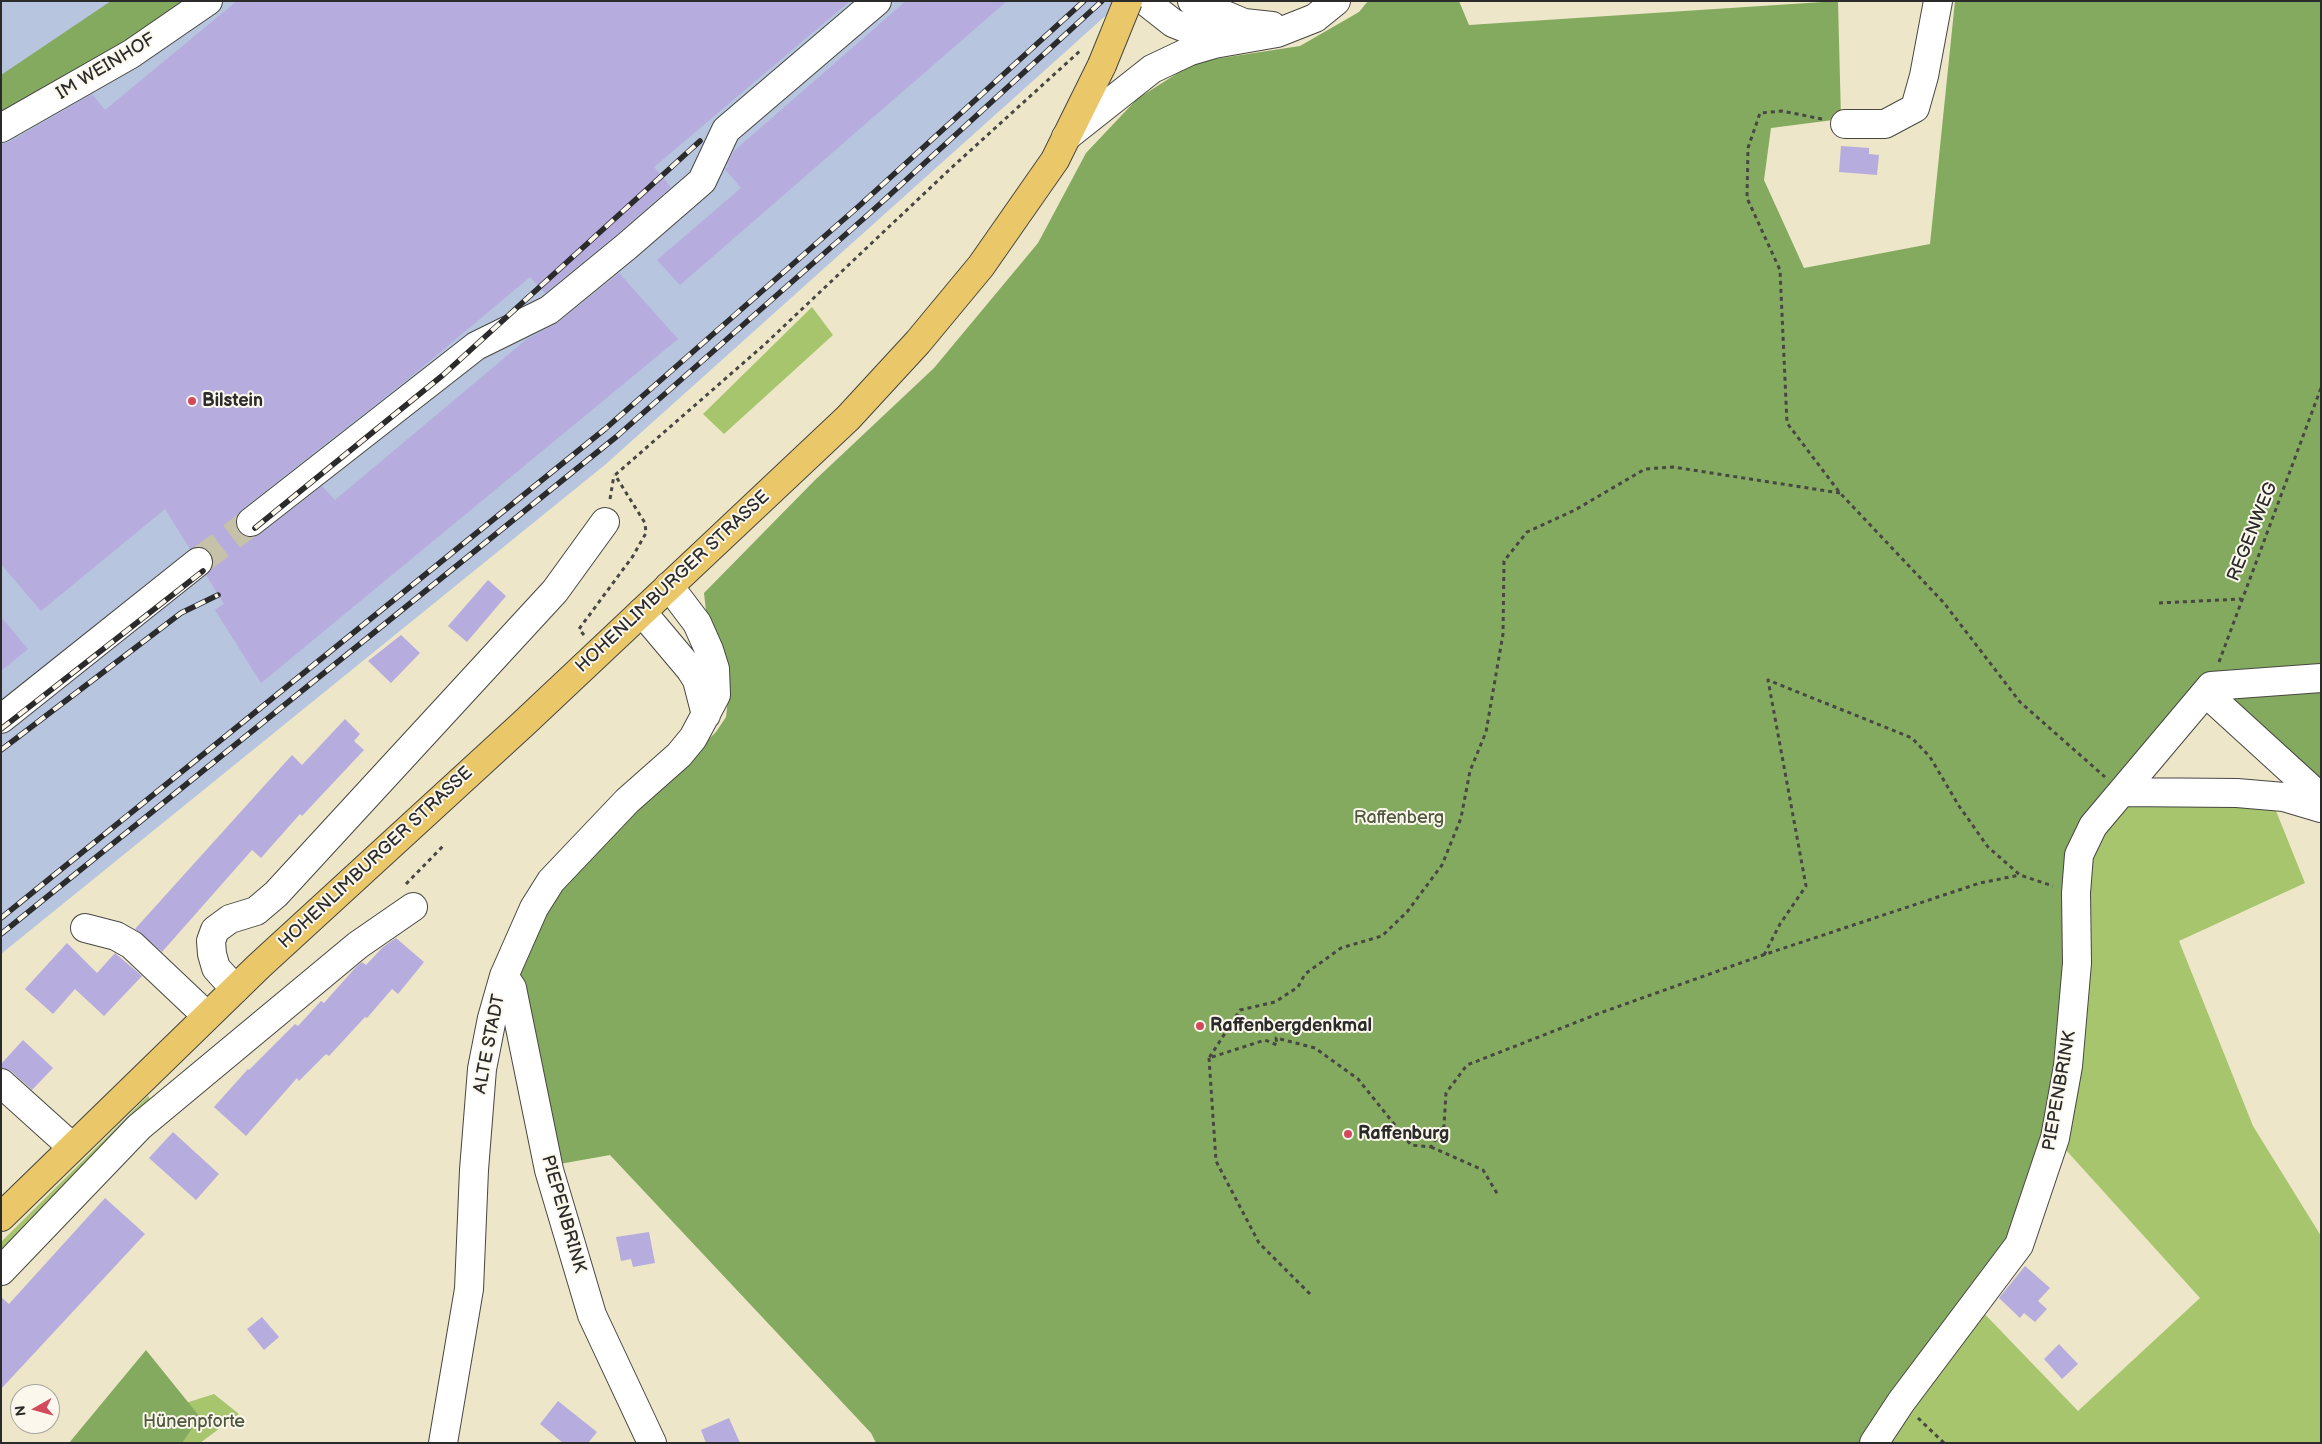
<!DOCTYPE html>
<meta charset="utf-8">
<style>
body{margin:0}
#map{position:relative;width:2322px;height:1444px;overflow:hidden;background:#ede6c8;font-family:"Balsamiq Sans",sans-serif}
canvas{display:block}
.frame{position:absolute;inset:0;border:2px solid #2b2b2b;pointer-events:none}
.north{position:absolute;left:10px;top:1384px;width:50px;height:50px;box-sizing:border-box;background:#fbf7ec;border:1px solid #a8a59f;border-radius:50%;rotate:263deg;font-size:14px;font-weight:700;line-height:20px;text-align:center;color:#2b2b2b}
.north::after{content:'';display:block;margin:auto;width:18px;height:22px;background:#d1495b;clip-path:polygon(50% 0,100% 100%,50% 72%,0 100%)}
</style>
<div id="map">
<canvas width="2322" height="1444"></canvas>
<div class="frame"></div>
<div class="north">N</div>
</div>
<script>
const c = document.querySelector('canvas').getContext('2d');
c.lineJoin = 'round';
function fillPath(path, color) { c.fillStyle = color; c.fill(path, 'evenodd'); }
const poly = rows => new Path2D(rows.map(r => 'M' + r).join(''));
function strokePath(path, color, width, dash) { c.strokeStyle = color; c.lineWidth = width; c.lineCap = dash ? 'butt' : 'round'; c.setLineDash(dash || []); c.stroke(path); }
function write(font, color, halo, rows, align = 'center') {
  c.font = font + ' "Balsamiq Sans",sans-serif'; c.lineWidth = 4; c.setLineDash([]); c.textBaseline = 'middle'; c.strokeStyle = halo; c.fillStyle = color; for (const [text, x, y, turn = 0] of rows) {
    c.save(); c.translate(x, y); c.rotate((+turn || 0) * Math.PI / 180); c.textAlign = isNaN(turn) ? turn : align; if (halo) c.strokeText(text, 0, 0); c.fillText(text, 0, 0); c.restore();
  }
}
fillPath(poly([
 [1,1,1122,1,606,464,1,954]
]), '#b7c5de');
fillPath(poly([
 [812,307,833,335,724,434,703,414],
 [2122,792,2274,806,2305,883,2179,941,2253,1126,2321,1236,2321,1443,1874,1443,1975,1304,2078,1411,2200,1298,2055,1138,2076,893],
 [148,1096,154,1105,1,1254,1,1242],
 [214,1394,239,1414,200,1443,128,1443,173,1407]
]), '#a6c56d');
fillPath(poly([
 [111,1,190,1,151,28,1,114,1,75],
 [1368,1,1459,1,1469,25,1838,1,1841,119,1771,128,1764,180,1804,268,1930,244,1955,1,2321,1,2321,791,2210,684,2093,826,2068,1066,2019,1245,1876,1443,876,1443,871,1433,610,1155,554,1165,519,992,521,969,549,908,578,866,716,732,726,717,728,699,724,661,706,611,704,593,815,480,934,368,1038,243,1086,153,1137,99,1195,62,1300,46,1359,12],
 [146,1350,200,1417,182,1443,69,1443]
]), '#84aa60');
fillPath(poly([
 [237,1,850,1,654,167,671,187,617,234,545,293,530,277,413,375,241,510,236,517,236,525,239,532,246,537,253,537,261,534,322,486,335,500,527,339,559,322,619,273,678,339,261,683,215,610,224,604,206,575,213,567,213,560,210,553,203,547,190,549,165,509,41,611,1,564,1,144,9,142,92,94,105,110],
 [906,1,1007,1,680,285,657,260,741,188,725,169,729,166,727,164,734,151],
 [1841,146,1869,148,1869,154,1879,155,1877,175,1839,172],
 [488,580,506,596,467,642,448,626],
 [1,617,28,649,1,671],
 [401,635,420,653,391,683,368,661],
 [345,719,360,734,354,741,364,750,302,816,300,814,261,858,252,850,162,952,135,929,292,755,302,765],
 [396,938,424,962,398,994,392,989,367,1018,365,1017,329,1056,326,1054,299,1081,297,1078,246,1136,214,1107,248,1069,249,1070,295,1024,298,1026,321,1001,324,1003,356,967,362,962,366,965,383,947],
 [67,943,97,973,115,953,142,976,104,1016,75,989,53,1014,25,989],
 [23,1040,53,1068,32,1090,11,1071,1,1068,1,1064],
 [173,1132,219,1174,196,1200,149,1158],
 [105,1198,145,1234,1,1389,1,1297,9,1304],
 [649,1232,655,1263,633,1267,631,1259,621,1261,616,1237],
 [2025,1266,2050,1288,2038,1301,2047,1309,2035,1322,2024,1313,2020,1318,1999,1298],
 [262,1317,279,1337,264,1350,247,1329],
 [2059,1344,2078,1364,2062,1379,2044,1359],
 [558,1401,597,1432,588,1443,563,1443,540,1424],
 [729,1418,740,1443,706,1443,701,1430]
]), '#b6acdd');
strokePath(poly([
 [198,562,251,522]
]), '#c6c1a9', 28, [28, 14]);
const minor = poly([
 [1145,1,1173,23,1193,31,1228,38],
 [1192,1,1244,23,1272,26],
 [1845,124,1885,124,1915,108,1924,76,1938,1],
 [1,128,131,54,208,1],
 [1066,137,1152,69,1190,51,1214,44,1277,33,1315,18,1336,1],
 [251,522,476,346,549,310,627,246,702,181,726,130,877,1],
 [642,612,690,669,697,680,706,715],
 [2206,693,2321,798],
 [1,719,198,562],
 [2122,792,2237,793,2284,797,2321,808],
 [85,928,116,936,132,945,207,1016],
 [504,976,512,988,549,1170,592,1315,652,1443],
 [235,989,216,968,212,954,211,941,215,930,230,919,256,911,276,894,555,591,605,522],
 [1,1083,72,1147],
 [1,1271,139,1127,358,945,413,907],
 [443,1443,469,1289,474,1170,482,1069,492,1018,504,976,534,908,551,881,627,801,679,755,693,738,716,695,715,669,709,650,697,623,669,586],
 [1874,1443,1901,1402,2019,1245,2055,1138,2068,1066,2077,963,2076,893,2079,855,2093,826,2211,686,2321,678]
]);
const major = poly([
 [1,1217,259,966,523,724,848,418,918,342,981,266,1055,160,1102,65]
]);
strokePath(minor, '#484743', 30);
strokePath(major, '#484743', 30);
strokePath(poly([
 [1822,119,1782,111,1760,113,1748,148,1747,198,1780,270,1787,423,1840,493,1944,603,2020,702,2105,777],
 [1840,493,1673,467,1645,469,1575,510,1527,532,1504,561,1503,634,1486,732,1470,771,1461,818,1442,865,1407,912,1382,936,1341,948,1305,974,1298,987,1275,1002,1240,1010,1209,1058,1265,1040,1277,1045,1276,1038,1315,1048,1358,1079,1411,1145,1431,1147,1444,1126,1446,1093,1467,1065,1600,1013,1763,955,1980,883,2020,875],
 [610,499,614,475],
 [2159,603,2241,599],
 [584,635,579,629,633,556,646,533,645,523,615,475,764,345,949,170,1081,50],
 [2219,662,2321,388],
 [406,884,444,845],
 [1764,955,1780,924,1806,886,1768,680,1912,738,1930,757,1959,806,1988,847,2020,875,2053,886],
 [1209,1058,1216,1161,1259,1243,1310,1294],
 [1431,1147,1483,1170,1498,1195],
 [1918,1418,1944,1443]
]), '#484743', 3, [4, 4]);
strokePath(minor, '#fff', 28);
strokePath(major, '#eac769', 28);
const rail = poly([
 [255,528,443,375,700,141],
 [1,729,203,571],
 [1,750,181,613,218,595],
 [1,918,605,429,859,206,1084,1],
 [1,934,616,437,870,213,1102,1]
]);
strokePath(rail, '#2b2b2b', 5.5);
strokePath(rail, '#fbf7ec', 4, [11]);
const majorBridge = poly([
 [1102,65,1128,1]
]);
strokePath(majorBridge, '#484743', 30, []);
strokePath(majorBridge, '#eac769', 28);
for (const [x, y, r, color] of [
 [192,401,5,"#d1495b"],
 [1200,1026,5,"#d1495b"],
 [1348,1134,5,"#d1495b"]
]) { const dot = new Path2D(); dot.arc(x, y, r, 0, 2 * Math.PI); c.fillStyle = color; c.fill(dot); strokePath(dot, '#fbf7ec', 2); }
write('18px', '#2b2b2b', '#fbf7ec', [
 ["IM WEINHOF",106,67,-31],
 ["REGENWEG",2253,532,-68],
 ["HOHENLIMBURGER STRASSE",673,582,-43],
 ["HOHENLIMBURGER STRASSE",376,858,-43],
 ["ALTE STADT",490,1044,-79],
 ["PIEPENBRINK",2060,1091,-80],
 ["PIEPENBRINK",563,1214,74]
]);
write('bold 18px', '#2b2b2b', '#fbf7ec', [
 ["Bilstein",202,401],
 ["Raffenbergdenkmal",1210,1026],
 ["Raffenburg",1358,1134]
], 'left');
write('18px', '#50593f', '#fbf7ec', [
 ["Raffenberg",1399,818],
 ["Hünenpforte",194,1422]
]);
</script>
